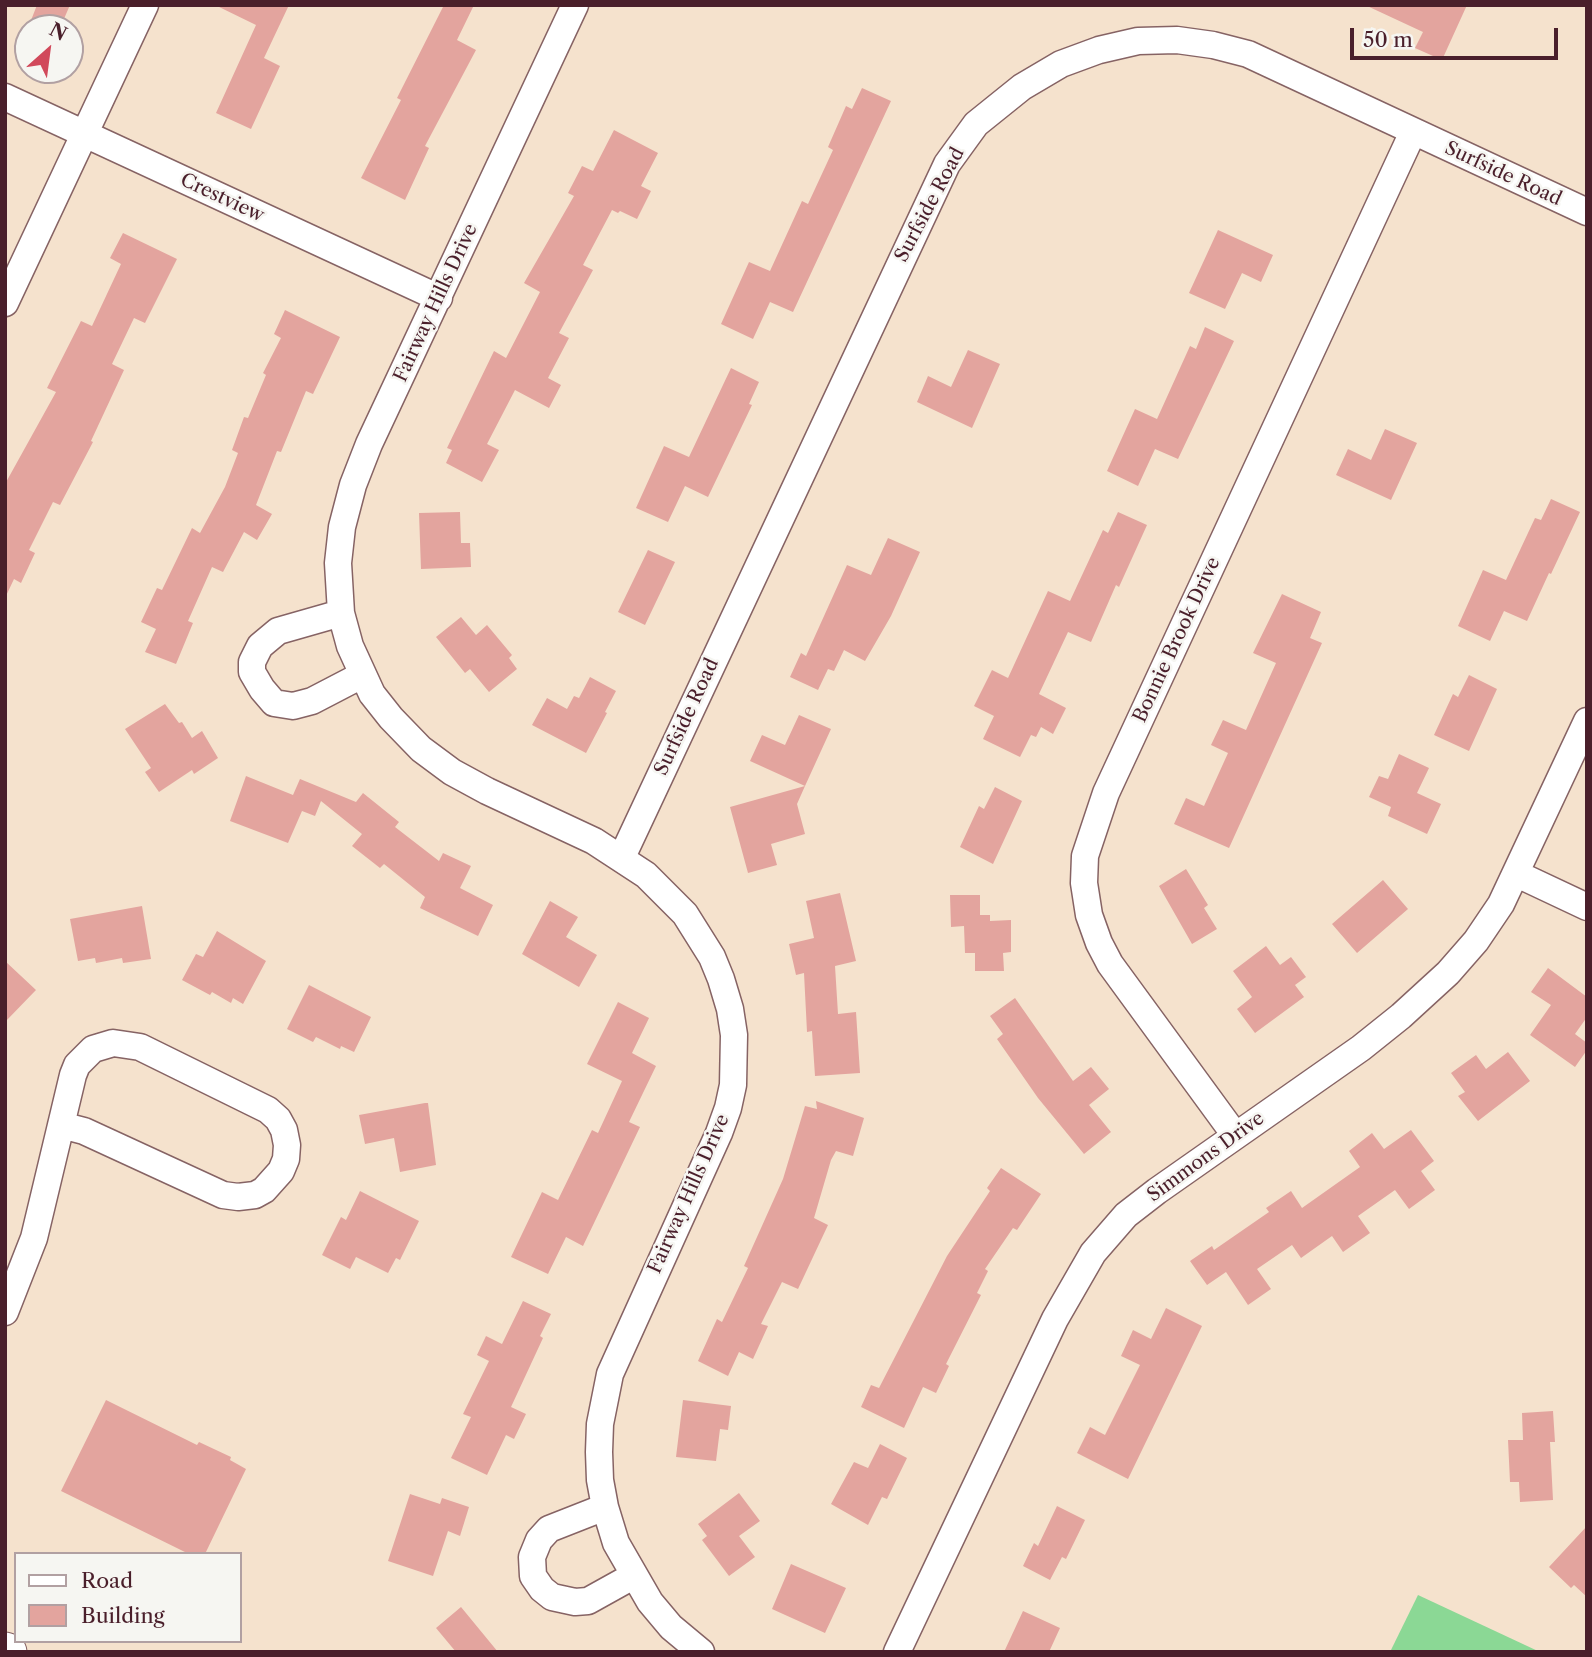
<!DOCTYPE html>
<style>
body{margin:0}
#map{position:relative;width:1592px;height:1657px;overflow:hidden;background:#f5e2cd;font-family:"Libre Caslon Text",serif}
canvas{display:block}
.frame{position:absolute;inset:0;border:7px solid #4a1f2b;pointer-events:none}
.legend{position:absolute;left:14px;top:1552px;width:228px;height:91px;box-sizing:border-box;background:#f6f6f2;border:2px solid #b1a0a2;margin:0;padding:9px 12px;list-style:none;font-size:21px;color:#4a1f2b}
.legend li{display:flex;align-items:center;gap:14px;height:35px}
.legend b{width:35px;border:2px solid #b1a0a2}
.north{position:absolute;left:14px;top:14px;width:70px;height:70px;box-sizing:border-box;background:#f6f6f2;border:2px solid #b1a0a2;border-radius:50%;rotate:28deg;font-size:19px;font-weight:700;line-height:28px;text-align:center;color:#4a1f2b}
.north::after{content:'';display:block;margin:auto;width:24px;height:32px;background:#d1495b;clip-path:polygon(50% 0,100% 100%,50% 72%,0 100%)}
.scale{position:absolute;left:1350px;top:28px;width:208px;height:32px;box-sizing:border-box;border:4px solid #4a1f2b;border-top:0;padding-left:9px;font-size:21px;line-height:24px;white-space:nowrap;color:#4a1f2b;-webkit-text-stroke:5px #f6f6f2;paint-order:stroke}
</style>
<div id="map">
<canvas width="1592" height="1657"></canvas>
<div class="frame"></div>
<ul class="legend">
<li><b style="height:9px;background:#fff"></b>Road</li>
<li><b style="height:19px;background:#e3a49e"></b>Building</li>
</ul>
<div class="north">N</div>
<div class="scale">50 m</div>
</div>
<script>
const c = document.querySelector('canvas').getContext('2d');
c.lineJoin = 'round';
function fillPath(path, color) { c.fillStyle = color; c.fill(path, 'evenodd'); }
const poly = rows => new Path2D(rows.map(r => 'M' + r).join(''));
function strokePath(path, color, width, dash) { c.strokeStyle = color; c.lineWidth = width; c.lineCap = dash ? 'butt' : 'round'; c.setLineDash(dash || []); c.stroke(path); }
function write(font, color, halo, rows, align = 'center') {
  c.font = font + ' "Libre Caslon Text",serif'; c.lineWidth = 5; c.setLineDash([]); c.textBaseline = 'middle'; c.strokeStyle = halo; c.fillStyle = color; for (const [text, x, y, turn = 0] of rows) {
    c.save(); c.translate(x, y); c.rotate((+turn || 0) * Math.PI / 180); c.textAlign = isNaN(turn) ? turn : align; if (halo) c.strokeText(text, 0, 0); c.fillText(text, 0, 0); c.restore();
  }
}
fillPath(poly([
 [1418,1595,1540,1652,1390,1652]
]), '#8bd895');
fillPath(poly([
 [37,5,70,5,60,28,28,28],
 [215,5,289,5,264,58,280,66,251,129,216,113,256,25],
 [444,5,474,5,457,40,476,50,425,146,429,148,405,200,361,178,401,100,397,98],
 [1365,5,1467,5,1442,60,1415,48,1423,32],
 [862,88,891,101,793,312,770,302,753,339,721,324,749,262,770,271,802,201,808,204,833,150,828,147,846,106,852,109],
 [614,130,658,153,641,186,651,191,637,219,620,211,618,213,612,210,583,265,593,270,559,333,569,338,548,378,561,385,549,408,515,390,487,444,499,450,482,482,446,463,452,450,447,448,494,351,506,358,540,292,524,283,574,196,568,193,582,166,593,171],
 [1218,230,1273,255,1261,282,1242,273,1225,309,1189,293],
 [123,233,177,259,145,323,134,318,112,364,124,370,91,441,93,442,60,505,53,502,29,550,35,553,21,583,14,579,5,598,5,484,56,392,47,388,81,321,92,326,121,264,110,258],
 [285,310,340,337,313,394,306,391,281,452,277,451,256,505,272,514,257,540,244,532,223,572,212,567,188,621,193,623,176,664,145,652,156,629,141,622,157,588,162,590,192,528,200,533,225,487,238,453,232,450,244,417,248,418,266,375,263,373,281,338,274,334],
 [1205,327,1234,341,1178,459,1155,449,1138,486,1107,471,1135,409,1157,419,1190,346,1196,349],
 [968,350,1000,364,972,428,917,402,928,376,951,387],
 [731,368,759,382,749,404,752,405,708,497,685,486,668,522,636,508,664,446,689,457],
 [1385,429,1417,443,1391,500,1336,475,1348,449,1371,460],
 [1551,499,1580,512,1551,574,1549,573,1527,621,1504,611,1490,641,1458,626,1483,570,1506,580,1535,518,1541,520],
 [460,512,461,543,470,543,471,567,421,569,419,513],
 [1118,512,1147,525,1119,587,1116,585,1091,642,1068,632,1039,694,1066,708,1053,734,1041,727,1036,737,1031,735,1020,757,983,739,994,716,974,706,992,670,1008,678,1048,591,1070,601,1103,530,1108,533],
 [888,538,920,552,891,616,865,661,844,650,834,671,828,669,818,690,790,677,801,653,806,656,847,565,871,575],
 [648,550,675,562,645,625,618,612],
 [1282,594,1321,612,1310,638,1322,643,1229,848,1174,824,1186,798,1204,806,1228,753,1211,745,1223,720,1246,730,1276,663,1253,653],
 [461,617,476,635,487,625,512,655,509,658,517,669,489,692,470,669,465,673,436,637],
 [1469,675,1497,689,1469,751,1434,735,1453,694,1458,697],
 [590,677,616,691,605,712,607,713,586,753,532,725,547,698,567,709,574,696,579,698],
 [165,704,179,723,182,722,192,738,202,731,218,758,194,774,192,770,159,792,145,772,151,768,125,729],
 [799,715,831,729,805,786,750,761,762,735,785,745],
 [1399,754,1429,768,1417,793,1441,804,1427,834,1388,816,1391,807,1369,797,1379,776,1388,779],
 [246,776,293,795,300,779,356,802,363,793,399,822,395,827,439,861,443,853,471,866,460,888,493,905,478,936,420,908,425,897,384,864,380,868,352,846,362,834,321,801,315,816,302,811,288,843,230,821],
 [805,786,797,804,805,834,771,844,777,865,748,873,730,807],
 [995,787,1022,801,993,864,960,847,979,806,984,809],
 [1186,869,1208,905,1204,908,1217,929,1192,944,1159,886],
 [1383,880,1408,909,1357,953,1332,924],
 [840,893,856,961,835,966,838,1014,856,1012,860,1073,815,1076,812,1031,807,1032,804,973,796,975,789,944,814,938,806,901],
 [950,895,980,895,980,915,990,915,990,921,1011,920,1011,952,1003,953,1004,971,975,971,975,953,965,953,964,926,951,927],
 [550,901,578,917,566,937,597,955,579,987,522,954],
 [142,906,151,959,123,963,122,958,96,963,95,958,78,961,70,919],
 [217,931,266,961,243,1004,233,998,231,1003,212,992,210,995,182,980,196,954,203,957],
 [1266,946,1280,965,1291,957,1306,977,1295,985,1304,997,1255,1033,1237,1009,1252,997,1233,971],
 [5,961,36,990,5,1022],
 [1548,968,1587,997,1587,1017,1575,1034,1587,1043,1587,1050,1575,1067,1530,1035,1551,1005,1531,992],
 [309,985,371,1017,354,1052,341,1046,340,1049,316,1037,313,1042,287,1029],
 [1015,998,1073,1081,1091,1067,1109,1089,1089,1105,1111,1132,1084,1154,1038,1098,997,1039,1003,1034,990,1016],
 [618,1002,649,1018,632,1053,656,1066,629,1122,640,1127,583,1246,566,1237,548,1274,511,1257,542,1192,558,1200,592,1130,598,1133,622,1081,587,1064],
 [1508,1052,1530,1081,1478,1121,1458,1096,1465,1092,1451,1073,1476,1055,1486,1069],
 [816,1101,864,1118,853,1156,836,1151,831,1160,814,1218,828,1225,798,1289,782,1282,761,1324,768,1326,753,1359,739,1352,728,1376,698,1361,717,1319,722,1322,748,1268,744,1266,783,1179,805,1106,817,1109],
 [425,1103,428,1103,436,1165,400,1172,394,1138,365,1144,359,1115],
 [1411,1130,1434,1161,1421,1171,1435,1190,1409,1209,1395,1190,1358,1216,1370,1233,1343,1252,1332,1236,1301,1258,1292,1245,1257,1269,1271,1289,1248,1305,1226,1272,1207,1285,1190,1261,1212,1246,1214,1250,1269,1212,1266,1208,1291,1191,1302,1208,1360,1167,1349,1151,1372,1133,1384,1149],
 [1001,1168,1041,1194,1017,1230,1013,1228,985,1269,988,1271,977,1293,981,1295,946,1364,949,1366,936,1393,923,1387,904,1428,861,1407,871,1385,879,1388,947,1256,990,1191,987,1188],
 [360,1191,419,1221,400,1260,396,1258,388,1273,356,1257,350,1269,322,1255,341,1217,346,1220],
 [523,1301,551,1314,540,1336,543,1338,511,1407,526,1414,514,1439,506,1435,487,1475,451,1458,471,1417,463,1414,489,1361,477,1355,486,1336,502,1344],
 [1166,1308,1202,1326,1128,1479,1077,1453,1090,1427,1105,1435,1140,1365,1121,1356,1133,1330,1151,1339],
 [106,1400,197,1445,199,1442,231,1457,230,1460,246,1469,205,1554,189,1554,61,1491],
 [683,1400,731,1406,728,1430,720,1429,716,1461,676,1457],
 [1553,1411,1555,1442,1550,1442,1553,1500,1520,1502,1519,1482,1510,1482,1508,1440,1523,1440,1522,1413],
 [880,1444,907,1458,887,1499,882,1497,868,1525,831,1504,854,1462,868,1468],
 [739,1493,760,1521,739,1536,755,1557,729,1576,702,1540,707,1536,698,1524],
 [410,1494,440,1504,442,1498,469,1507,460,1536,448,1531,433,1576,388,1561],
 [1057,1506,1085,1520,1066,1559,1062,1557,1050,1580,1023,1566,1034,1543,1038,1546],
 [1587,1526,1587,1597,1574,1585,1571,1588,1549,1567],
 [791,1564,846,1588,825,1633,772,1609],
 [461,1607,498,1652,456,1652,436,1628],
 [1023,1611,1060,1628,1049,1652,1004,1652]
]), '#e3a49e');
const street = poly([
 [575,5,369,444,353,485,342,527,338,563,341,613,350,646,372,694,391,718,421,749,452,772,487,791,594,841,646,875,685,914,712,957,721,979,730,1009,734,1035,733,1085,728,1108,719,1133,610,1374,600,1424,599,1452,600,1480,605,1507,616,1543,650,1602,671,1627,701,1652],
 [5,97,439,298],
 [5,303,145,5],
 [341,613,278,631,260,646,252,662,252,672,262,689,274,703,293,706,312,701,362,675],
 [622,857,947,164,976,124,1022,87,1061,64,1099,50,1138,41,1177,40,1213,45,1248,54,1587,212],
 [1517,874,1587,907],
 [1235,1135,1110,964,1099,943,1089,915,1084,883,1085,856,1106,793,1413,132],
 [5,1312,34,1238,73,1075,77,1065,93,1049,113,1043,140,1047,268,1110,278,1119,284,1130,287,1145,286,1159,281,1171,264,1190,255,1195,238,1197,223,1195,84,1131,61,1125],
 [605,1507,549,1529,539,1540,532,1557,533,1576,542,1589,552,1597,575,1602,588,1601,633,1576],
 [897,1652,1055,1319,1093,1253,1126,1215,1157,1191,1361,1048,1401,1016,1448,973,1476,941,1501,904,1587,721]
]);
const secondary = poly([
 [5,1651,8,1652]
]);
strokePath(street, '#866364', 29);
strokePath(secondary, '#866364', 39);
strokePath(street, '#fff', 26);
strokePath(secondary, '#fff', 37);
write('19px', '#4a1f2b', '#f6f6f2', [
 ["Surfside Road",1503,174,25],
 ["Crestview",222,198,25],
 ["Surfside Road",930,205,-62],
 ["Fairway Hills Drive",436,303,-65],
 ["Bonnie Brook Drive",1177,640,-65],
 ["Surfside Road",687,717,-65],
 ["Simmons Drive",1206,1157,-36],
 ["Fairway Hills Drive",689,1194,-66]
]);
</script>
